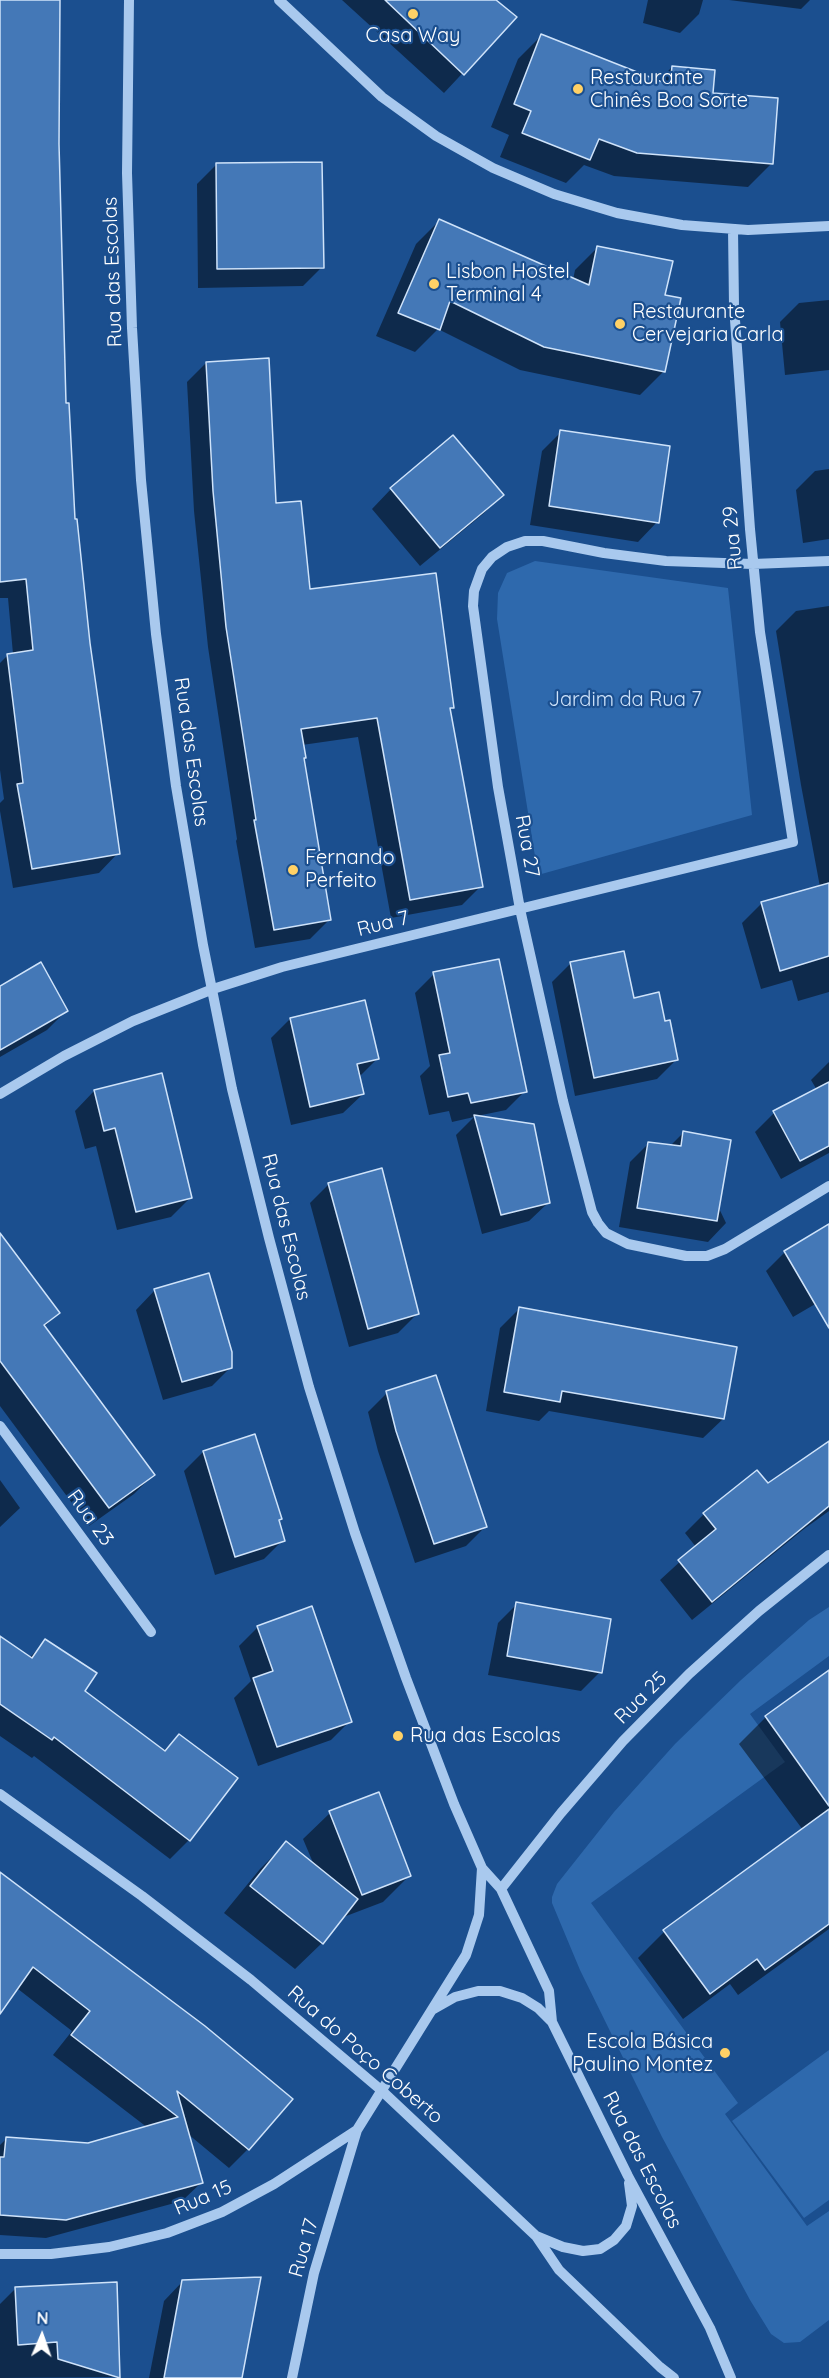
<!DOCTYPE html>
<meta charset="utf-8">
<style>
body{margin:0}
#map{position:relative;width:829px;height:2378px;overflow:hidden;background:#1b4f8f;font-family:Quicksand,sans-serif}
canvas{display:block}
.north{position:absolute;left:12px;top:2306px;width:60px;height:60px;-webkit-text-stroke:4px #1b4f8f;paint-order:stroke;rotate:2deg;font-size:16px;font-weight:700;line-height:24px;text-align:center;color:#fff}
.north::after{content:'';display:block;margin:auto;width:21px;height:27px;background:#fff;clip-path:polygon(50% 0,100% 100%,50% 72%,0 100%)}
</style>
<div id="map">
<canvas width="829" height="2378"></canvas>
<div class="north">N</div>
</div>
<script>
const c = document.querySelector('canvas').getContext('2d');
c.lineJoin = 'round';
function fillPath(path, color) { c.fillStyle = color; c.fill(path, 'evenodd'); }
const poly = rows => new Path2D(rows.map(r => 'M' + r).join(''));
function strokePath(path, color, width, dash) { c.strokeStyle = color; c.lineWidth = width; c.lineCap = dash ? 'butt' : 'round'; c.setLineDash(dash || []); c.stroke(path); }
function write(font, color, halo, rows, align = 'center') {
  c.font = font + ' Quicksand,sans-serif'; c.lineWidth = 4.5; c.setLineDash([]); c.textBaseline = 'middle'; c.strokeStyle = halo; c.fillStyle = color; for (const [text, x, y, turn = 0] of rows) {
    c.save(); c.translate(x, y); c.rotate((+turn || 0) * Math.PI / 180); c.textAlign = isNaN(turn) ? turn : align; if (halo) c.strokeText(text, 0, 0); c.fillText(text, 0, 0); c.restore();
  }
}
fillPath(poly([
 [535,561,728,588,752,815,538,875,497,619,498,593,507,573],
 [829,1607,829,1656,750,1714,785,1762,591,1903,738,2103,725,2114,807,2226,829,2211,829,2320,800,2342,784,2343,771,2334,750,2300,662,2137,580,1970,552,1903,552,1897,557,1884,614,1812,675,1744,741,1680,809,1620],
 [829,2050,829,2200,804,2218,732,2121]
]), '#2e69ad');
fillPath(poly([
 [0,0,59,0,58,144,65,405,73,521,118,853,99,873,13,888,0,811,0,803,4,799,0,770,0,663,8,655,13,654,8,598,0,598],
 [342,0,493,0,514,18,444,93],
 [648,0,703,0,699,14,680,33,643,23],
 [729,0,810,0,801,9],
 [541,36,657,82,672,67,712,95,771,164,748,187,614,176,584,165,566,183,500,157,509,135,491,127,518,59],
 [216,165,322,267,303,286,198,288,197,184],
 [440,220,573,280,575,270,598,247,664,296,664,371,640,395,520,370,438,329,415,352,376,336,416,244],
 [829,300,829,370,785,375,780,322,799,303],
 [206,363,275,505,308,591,452,707,449,711,481,886,462,905,391,918,358,737,302,745,302,759,329,920,310,939,255,948,236,841,237,839,208,647,194,511,187,382],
 [561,432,657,522,638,542,530,525,542,451],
 [453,437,502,495,483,514,420,566,372,509,391,489],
 [829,469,829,539,803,543,796,490,815,471],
 [829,606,829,992,798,1001,792,980,761,989,742,923,761,904,820,887,801,785,776,631,796,611],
 [571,963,633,999,664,1023,677,1059,657,1079,575,1096,552,982],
 [434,974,525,1091,506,1110,477,1116,549,1202,529,1221,482,1234,456,1135,474,1117,452,1122,449,1111,429,1115,420,1076,430,1066,415,993],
 [0,988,66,1011,47,1030,0,1057],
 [290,1019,378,1058,359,1077,363,1094,343,1113,291,1125,271,1038],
 [829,1062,829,1153,781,1179,755,1132,774,1113,817,1090,811,1080],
 [94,1091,190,1198,171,1217,117,1230,96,1146,85,1149,75,1111],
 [683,1133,726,1223,708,1242,619,1227,630,1162,649,1143,670,1146],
 [329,1184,418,1313,398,1333,349,1347,310,1203],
 [829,1226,829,1296,793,1317,766,1271,785,1252],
 [0,1234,58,1313,44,1327,153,1475,134,1494,89,1526,0,1406],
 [155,1290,231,1367,212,1386,163,1400,136,1310],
 [519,1309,723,1419,703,1438,549,1411,539,1421,486,1411,500,1328],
 [387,1393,485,1527,466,1546,415,1563,378,1451,368,1412],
 [829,1443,829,1511,804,1529,692,1620,660,1580,696,1547,685,1533,704,1514,768,1485],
 [203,1452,281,1519,277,1522,283,1540,264,1559,215,1575,184,1471],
 [0,1480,20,1508,0,1527],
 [517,1604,600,1672,581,1691,488,1675,498,1623],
 [258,1627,350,1721,331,1740,258,1766,234,1698,251,1681,239,1646],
 [0,1638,30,1657,44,1643,83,1691,163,1751,179,1736,189,1840,170,1859,34,1756,32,1758,0,1736],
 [829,1671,829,1929,738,1995,730,1984,683,2019,638,1958,664,1932,803,1830,739,1744,766,1717],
 [330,1813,410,1875,383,1902,341,1918,322,1943,295,1969,224,1913,260,1869,286,1843,314,1865,303,1839],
 [0,1874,248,2149,229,2168,188,2134,202,2182,182,2201,46,2238,0,2235,0,2145,6,2139,88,2144,148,2128,53,2055,72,2031,0,1975],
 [183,2281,241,2378,149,2378,164,2301],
 [15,2289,119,2377,0,2378,0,2304]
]), '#0007');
const building = poly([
 [0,0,60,0,59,144,66,403,69,403,75,519,77,519,90,643,120,854,32,869,17,784,23,783,7,654,33,650,26,579,0,582,0,0],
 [385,0,496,0,517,17,464,75,385,0],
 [541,34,670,85,672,66,715,70,713,93,778,98,773,164,637,153,599,139,590,160,522,133,531,111,514,104,541,34],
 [322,162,324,268,217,269,216,163,322,162],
 [439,219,589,285,597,246,673,261,665,295,681,298,665,372,544,347,450,301,440,330,398,313,439,219],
 [269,358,276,503,301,501,310,589,436,573,454,708,450,708,483,887,410,900,377,718,301,729,306,758,304,758,331,920,274,930,254,820,256,820,226,627,213,491,206,362,269,358],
 [560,430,670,446,659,523,549,506,560,430],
 [453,435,504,495,440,548,390,488,453,435],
 [829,883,829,956,780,971,761,902,829,883],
 [624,951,634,998,659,992,665,1021,670,1020,678,1060,594,1078,570,962,624,951],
 [499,959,527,1092,471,1103,468,1093,448,1097,439,1055,450,1053,433,972,499,959],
 [41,962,68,1011,0,1050,0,986,41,962],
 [365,1000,379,1059,357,1064,364,1094,310,1107,290,1018,365,1000],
 [162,1073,192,1198,136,1212,115,1128,104,1131,94,1090,162,1073],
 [829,1082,829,1146,800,1161,773,1111,829,1082],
 [474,1115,534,1124,550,1203,501,1215,474,1115],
 [683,1131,731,1140,717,1221,637,1208,648,1142,681,1146,683,1131],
 [382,1168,419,1314,368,1329,328,1183,382,1168],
 [829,1224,829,1328,784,1251,829,1224],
 [0,1233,60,1313,44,1325,155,1475,109,1508,0,1361,0,1233],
 [209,1273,232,1352,232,1368,182,1382,154,1289,209,1273],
 [519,1307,737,1347,724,1419,562,1391,560,1402,504,1392,519,1307],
 [436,1375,487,1527,434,1544,396,1431,386,1391,436,1375],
 [255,1434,282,1519,279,1520,285,1541,235,1557,203,1451,255,1434],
 [829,1441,829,1506,712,1602,678,1560,716,1529,703,1513,757,1470,768,1483,829,1441],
 [516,1602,611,1619,602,1673,507,1656,516,1602],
 [312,1606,352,1722,277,1747,253,1678,273,1671,257,1626,312,1606],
 [0,1636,32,1658,45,1639,97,1673,85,1691,165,1751,179,1734,238,1778,190,1841,54,1737,52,1740,0,1704,0,1636],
 [829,1670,829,1806,765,1716,829,1670],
 [379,1792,411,1876,362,1895,329,1811,379,1792],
 [829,1809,829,1924,765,1970,757,1959,710,1994,663,1930,829,1809],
 [286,1841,358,1899,323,1944,250,1886,286,1841],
 [0,1872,205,2026,293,2099,249,2150,177,2091,203,2183,66,2220,0,2215,0,2157,4,2157,6,2137,88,2143,178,2117,71,2035,90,2011,33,1967,0,2014,0,1872],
 [261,2277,242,2378,164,2378,182,2280,261,2277],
 [117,2282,120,2378,58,2359,57,2342,18,2345,15,2287,117,2282]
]);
fillPath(building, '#4478b7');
strokePath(building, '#cfe3fa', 1.5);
strokePath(poly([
 [129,0,127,173,132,328,141,480,156,634,176,786,203,945,232,1089,269,1238,309,1387,355,1533,406,1678,454,1804,482,1868,501,1889,549,1991,552,2022,628,2176,710,2328,731,2378],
 [279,0,382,97,436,136,493,168,554,194,617,213,682,225,748,230,829,226],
 [829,561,753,564,666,561,604,553,543,541,525,541,507,547,492,557,482,569,474,591,473,606,498,787,520,909,563,1101,592,1212,598,1223,606,1233,628,1244,686,1256,707,1256,725,1249,829,1186],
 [0,1094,64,1056,133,1021,213,989,282,967,793,842,760,632,750,529,734,306,733,229],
 [0,1426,151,1632],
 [0,1794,142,1896,251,1980,381,2090,536,2236,559,2270,660,2367,674,2378],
 [501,1889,561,1813,623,1741,689,1674,759,1611,829,1555],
 [432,2010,455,1997,478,1991,500,1991,522,1998,538,2008,552,2022],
 [536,2236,563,2247,583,2251,600,2249,614,2240,626,2226,632,2206,629,2183],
 [0,2254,51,2254,109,2247,167,2233,222,2212,274,2184,357,2130,466,1955,479,1915,482,1868],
 [292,2378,314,2273,357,2130]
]), '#a9c9ee', 10);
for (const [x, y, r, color] of [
 [413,14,6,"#ffd166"],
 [578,89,6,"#ffd166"],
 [434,284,6,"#ffd166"],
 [620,324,6,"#ffd166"],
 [293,870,6,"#ffd166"],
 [398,1736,6,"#ffd166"],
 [725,2053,6,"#ffd166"]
]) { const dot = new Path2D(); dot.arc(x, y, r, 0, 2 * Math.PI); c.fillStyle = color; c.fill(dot); strokePath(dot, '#1b4f8f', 2); }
write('20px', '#fff', '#1b4f8f', [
 ["Casa Way",413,36,"center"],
 ["Restaurante",590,78],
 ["Chinês Boa Sorte",590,101],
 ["Lisbon Hostel",446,272],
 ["Terminal 4",446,295],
 ["Restaurante",632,312],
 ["Cervejaria Carla",632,335],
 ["Fernando",305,858],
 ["Perfeito",305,881],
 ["Rua das Escolas",410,1736],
 ["Escola Básica",713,2042,"right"],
 ["Paulino Montez",713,2065,"right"]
], 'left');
write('20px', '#fff', '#1b4f8f', [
 ["Rua das Escolas",113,272,-92],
 ["Rua 29",733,538,-95],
 ["Rua das Escolas",191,752,82],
 ["Rua 27",527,846,80],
 ["Rua 7",383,924,-14],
 ["Rua das Escolas",286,1227,76],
 ["Rua 23",90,1518,54],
 ["Rua 25",641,1698,-45],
 ["Rua do Poço Coberto",365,2055,41],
 ["Rua das Escolas",642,2160,63],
 ["Rua 15",203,2198,-23],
 ["Rua 17",304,2248,-74]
]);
write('20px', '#cfe3fa', '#1b4f8f', [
 ["Jardim da Rua 7",625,700]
]);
</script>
